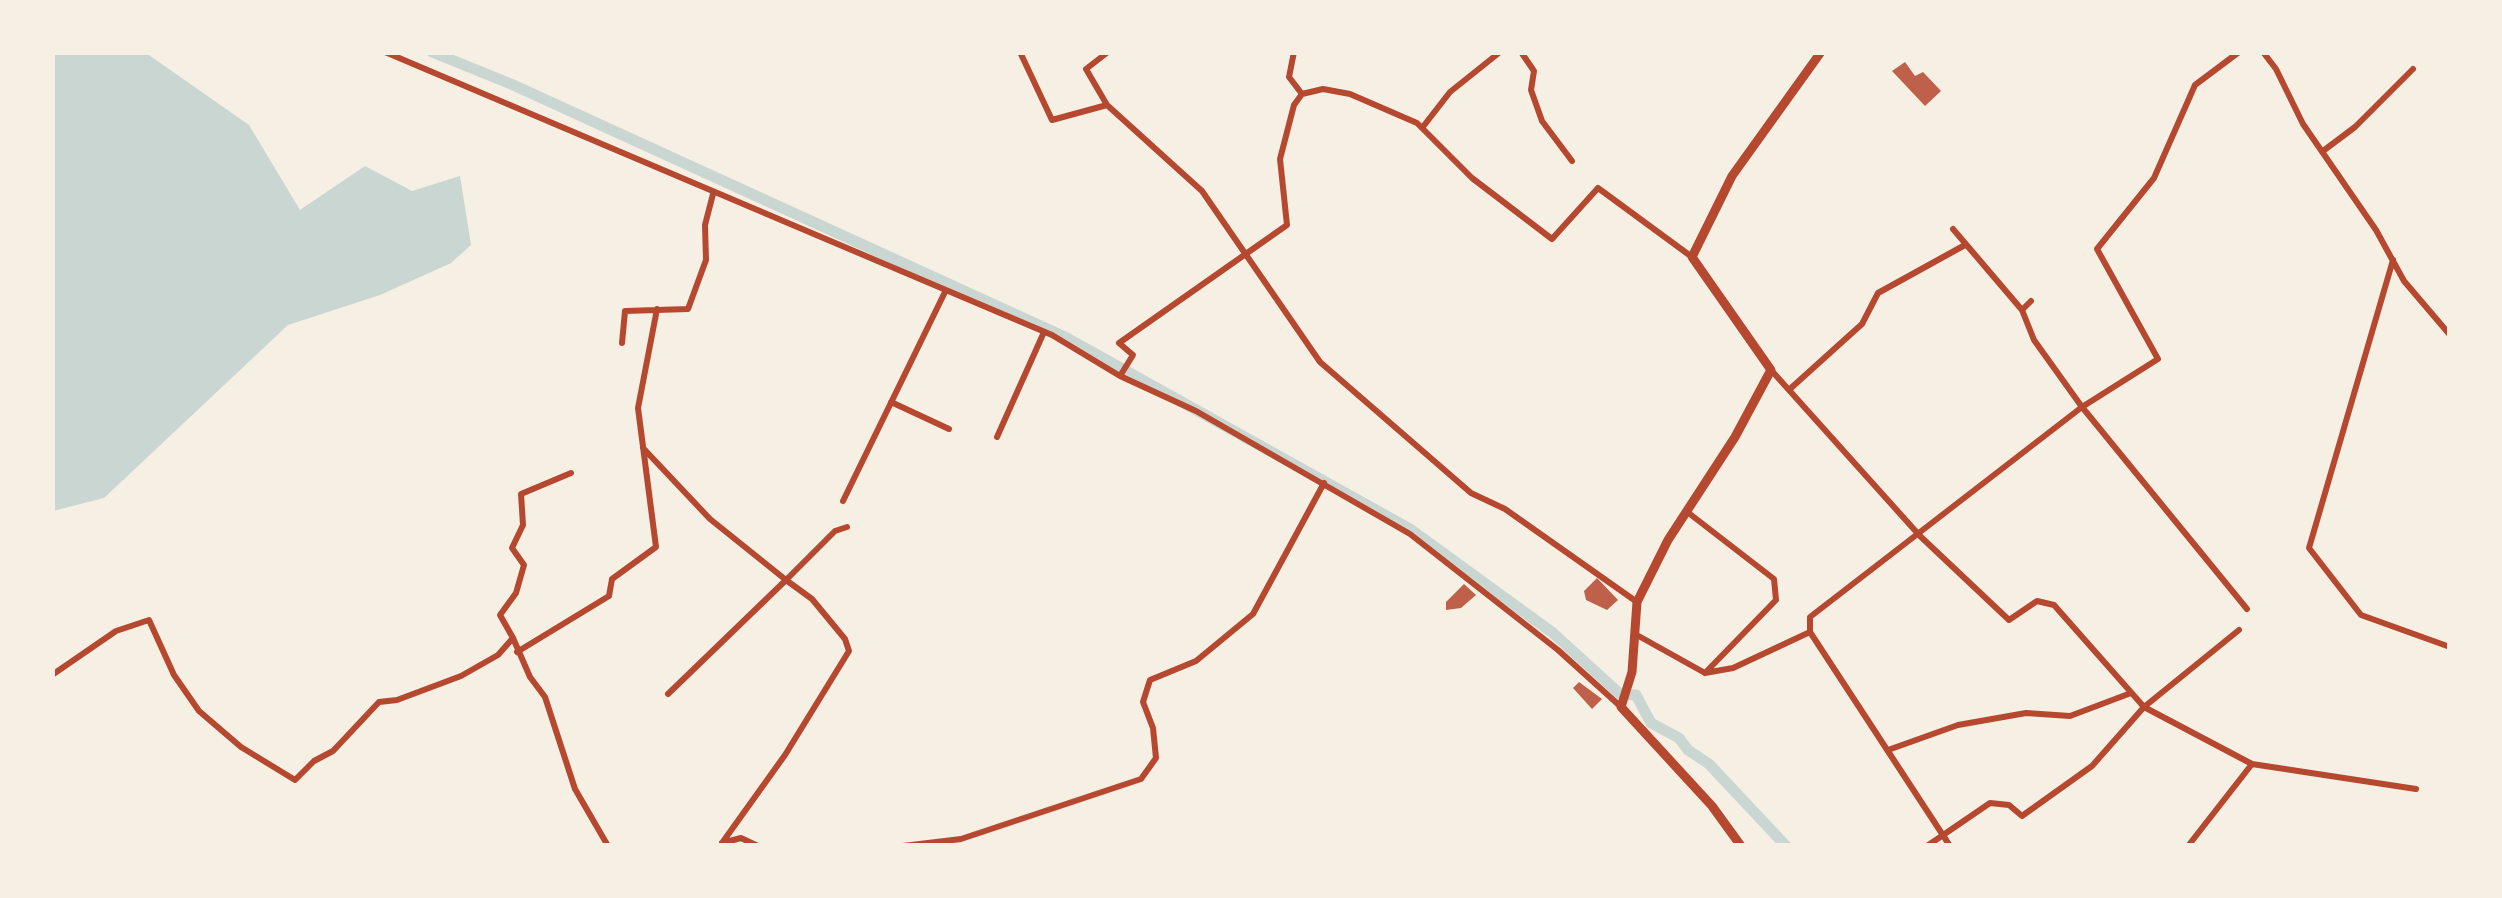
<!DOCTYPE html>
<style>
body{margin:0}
#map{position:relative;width:2502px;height:898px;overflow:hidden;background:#f6efe4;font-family:"Source Sans 3",sans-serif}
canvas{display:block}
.frame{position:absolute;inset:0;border:55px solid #f6efe4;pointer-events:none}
</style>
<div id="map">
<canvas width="2502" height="898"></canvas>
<div class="frame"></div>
</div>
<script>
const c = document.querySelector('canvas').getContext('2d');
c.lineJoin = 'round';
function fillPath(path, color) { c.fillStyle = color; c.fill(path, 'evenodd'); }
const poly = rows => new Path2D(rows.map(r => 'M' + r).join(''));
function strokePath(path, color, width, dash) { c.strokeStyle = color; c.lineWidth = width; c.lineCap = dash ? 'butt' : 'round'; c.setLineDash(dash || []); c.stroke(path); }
fillPath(poly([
 [53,52,146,53,249,125,300,210,365,166,412,191,460,176,471,245,451,263,380,295,288,325,104,498,53,511]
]), '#c9d6d2');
strokePath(poly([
 [432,52,511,84,1067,338,1410,529,1553,633,1620,694,1636,695,1651,723,1679,738,1688,750,1709,764,1786,846]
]), '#c9d6d2', 11);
fillPath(poly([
 [1905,62,1915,76,1923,72,1941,91,1925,106,1892,71],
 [1597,578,1618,600,1607,610,1586,600,1584,591],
 [1464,584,1476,595,1461,608,1446,610,1446,602],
 [1579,682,1602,699,1592,709,1573,688]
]), '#bf614a');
strokePath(poly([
 [385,52,1052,335,1120,376,1196,411,1410,534,1558,650,1620,706],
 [1020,52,1052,120,1107,105,1202,191,1320,362,1471,493,1505,509,1637,602],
 [1521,52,1534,71,1531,90,1542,121,1572,161],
 [2263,52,2276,69,2303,124,2376,230,2404,281,2450,335],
 [1302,94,1323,89,1350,94,1417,123,1472,178,1552,239,1598,188,1692,257],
 [1107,105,1086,69,1108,52],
 [1422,128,1450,92,1500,52],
 [2323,151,2355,127,2413,69],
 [1953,229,2022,310],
 [2393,260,2309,548,2361,615,2450,647],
 [2031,301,2022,310,2034,340,2082,407,2247,609],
 [622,343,625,311,688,309,706,260,705,225,713,194],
 [1771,370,1920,536,2009,620,2037,601,2054,605,2144,707,2252,764],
 [1120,376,1133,355,1119,343,1287,225,1280,159,1294,105,1302,94,1289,77,1294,52],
 [1791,388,1862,324,1878,293,1965,245],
 [891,402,949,429],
 [997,437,1044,332],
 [643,448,710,519,786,580,668,694],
 [843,501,945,292],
 [1686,511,1774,579,1776,600,1705,673],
 [1635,634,1705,673,1733,668,1810,632],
 [513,638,500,615,516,593,524,565,512,548,523,525,521,494,571,473],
 [517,652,609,596,612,579,656,547,638,408,657,309],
 [52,675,116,631,149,620,174,675,199,711,241,747,295,780,314,761,333,751,379,702,397,700,461,676,498,655,513,638,530,677,545,697,575,789,608,846],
 [1888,750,1958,725,2026,713,2070,716,2131,693],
 [722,843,785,755,849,651,845,639,812,599,786,580,835,531,847,527],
 [722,843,741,838,758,846],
 [903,846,961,839,1141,779,1156,758,1153,728,1143,702,1150,680,1196,661,1253,614,1324,483],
 [1927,846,1990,803,2009,805,2022,816,2092,766,2144,707,2239,630],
 [1950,846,1810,632,1810,617,2082,407,2158,359,2097,249,2154,178,2195,85,2239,52],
 [2188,846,2252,764,2416,789]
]), '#b5482f', 6);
strokePath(poly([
 [1741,846,1712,806,1621,707,1632,672,1637,602,1668,540,1735,437,1771,370,1692,257,1732,176,1821,52]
]), '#b5482f', 9);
</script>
